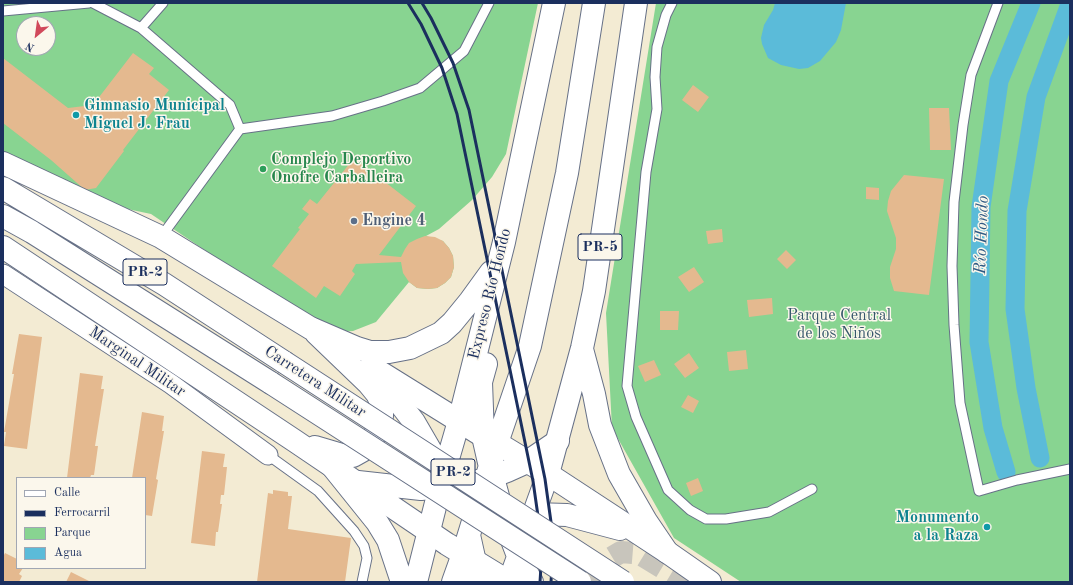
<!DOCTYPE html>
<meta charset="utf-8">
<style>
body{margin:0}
#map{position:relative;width:1073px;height:585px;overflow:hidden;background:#f3ebd3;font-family:"Old Standard TT",serif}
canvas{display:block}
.frame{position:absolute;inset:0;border:4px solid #1b2f5e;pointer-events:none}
.legend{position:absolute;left:16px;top:477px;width:130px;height:92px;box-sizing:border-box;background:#fbf7ec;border:1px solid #a1a7b3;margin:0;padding:5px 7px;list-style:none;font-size:12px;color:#1b2f5e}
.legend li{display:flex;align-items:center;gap:8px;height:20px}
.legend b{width:20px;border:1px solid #a1a7b3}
.north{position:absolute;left:16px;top:16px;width:40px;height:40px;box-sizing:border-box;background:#fbf7ec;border:1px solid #a1a7b3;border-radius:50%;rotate:209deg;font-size:11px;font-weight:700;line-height:16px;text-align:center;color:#1b2f5e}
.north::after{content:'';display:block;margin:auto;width:14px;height:18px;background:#d1495b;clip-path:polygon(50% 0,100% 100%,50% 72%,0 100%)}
</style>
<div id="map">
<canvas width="1073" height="585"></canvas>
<div class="frame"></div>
<ul class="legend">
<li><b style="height:5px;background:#fff"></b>Calle</li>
<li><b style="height:5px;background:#1b2f5e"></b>Ferrocarril</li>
<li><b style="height:11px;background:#88d491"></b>Parque</li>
<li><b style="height:11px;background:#5bbbd9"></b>Agua</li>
</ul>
<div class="north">N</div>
</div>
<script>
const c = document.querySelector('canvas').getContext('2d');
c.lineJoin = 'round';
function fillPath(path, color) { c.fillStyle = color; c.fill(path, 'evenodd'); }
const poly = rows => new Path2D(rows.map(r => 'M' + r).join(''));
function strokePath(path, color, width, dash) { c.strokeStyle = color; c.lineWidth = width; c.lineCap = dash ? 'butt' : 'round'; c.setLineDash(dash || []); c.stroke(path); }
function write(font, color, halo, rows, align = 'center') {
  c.font = font + ' "Old Standard TT",serif'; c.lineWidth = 3; c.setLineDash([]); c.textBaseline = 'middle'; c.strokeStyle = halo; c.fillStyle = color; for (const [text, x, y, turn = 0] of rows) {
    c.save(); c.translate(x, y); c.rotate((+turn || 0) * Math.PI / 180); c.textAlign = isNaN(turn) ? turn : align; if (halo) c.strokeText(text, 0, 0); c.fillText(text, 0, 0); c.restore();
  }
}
fillPath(poly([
 [3,3,538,3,506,154,492,177,472,200,439,229,426,236,443,241,449,248,453,256,454,267,451,277,445,283,437,288,428,289,417,288,409,282,376,322,353,331,338,332,322,329,151,214,132,210,90,198,3,156],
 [24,24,48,24,48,48,24,48],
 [656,3,1070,3,1070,582,741,582,674,538,612,428,606,313]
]), '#88d491');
fillPath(poly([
 [775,3,846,3,841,30,836,42,820,61,808,68,799,69,781,65,768,58,762,44,761,38,764,25,773,10]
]), '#5bbbd9');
strokePath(poly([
 [1040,458,1026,388,1015,309,1017,211,1036,97,1070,4],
 [1006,472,993,428,979,342,981,207,999,81,1031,3]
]), '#5bbbd9', 19);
fillPath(poly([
 [133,53,154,68,149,74,169,90,123,150,124,151,96,188,85,190,51,160,3,123,3,58,68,108,93,105],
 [693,85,709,97,698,112,682,100],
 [929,108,949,108,951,150,930,150],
 [354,158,416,206,379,255,401,257,405,249,409,243,417,239,425,236,435,237,443,241,449,248,453,256,454,267,451,277,445,283,437,288,428,289,417,288,409,282,403,273,401,262,356,264,352,271,355,274,340,296,324,286,316,298,272,266,300,229,298,228,309,214,302,209,310,199,317,204],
 [904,175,944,179,929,295,894,291,890,278,890,267,896,249,896,238,887,211,888,201,891,191],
 [866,187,879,188,879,200,866,199],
 [722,229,723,242,708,244,706,231],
 [786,250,796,260,787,269,777,259],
 [694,267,704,282,689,292,678,277],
 [772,298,773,314,749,317,747,300],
 [660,311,679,311,678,330,660,330],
 [19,334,42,337,27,449,4,446,6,432,4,432,14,374,12,374],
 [746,350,748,369,729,371,727,352],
 [689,353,699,368,685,378,674,364],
 [654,360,661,375,645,382,638,366],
 [80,373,103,376,101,389,104,389,95,446,98,446,94,475,91,475,90,478,67,478],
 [688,395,699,401,693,413,681,407],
 [142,412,164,416,162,431,164,431,156,479,158,480,152,516,145,515,145,478,132,478],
 [202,451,225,454,223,467,227,467,224,495,221,495,220,504,222,504,218,532,216,532,215,546,191,543],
 [698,478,703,491,691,496,686,483],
 [273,490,288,492,288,496,292,496,288,529,351,538,345,582,257,582,268,493,273,494],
 [5,553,17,559,17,568,23,568,19,574,22,576,19,582,3,582,3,557],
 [71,572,91,582,66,582]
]), '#e4b98f');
strokePath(poly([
 [592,582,595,573,599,568,606,561,621,552,633,553,643,556,686,582]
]), '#c8c5bc', 22, [22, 11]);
const lane = poly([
 [93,3,141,28,230,105,240,129],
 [672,3,666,15,657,47,655,77,657,109,646,172,627,386,636,417,668,490,690,510,706,519,726,519,769,512,812,489],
 [998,3,971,75,963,125,954,202,952,266,954,325,960,403,979,491,1017,480,1070,469],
 [3,11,89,3],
 [141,28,163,3],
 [161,237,240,129,332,116,383,101,420,88,464,51,489,3],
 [268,455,318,491,354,531,364,546,367,558,362,582]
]);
const street = poly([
 [3,274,171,384,268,455]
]);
const primary = poly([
 [3,163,161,237,330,340],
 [3,188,164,284,284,362],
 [3,216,32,232,271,383],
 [3,247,295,441,447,544,509,582],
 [372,367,483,436,497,443,548,474,667,552,710,582],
 [315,447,342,455,353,456,362,451,370,442,376,433,382,416,382,404,377,394,368,383,316,333],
 [358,482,421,489,463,485,486,479,507,471,527,462,558,441],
 [515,519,534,514,567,515,620,529]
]);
const highway = poly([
 [313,329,357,348,370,352,389,352,410,348,441,333,452,323,470,301,491,272],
 [582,349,594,394,600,425,619,474,646,521,667,552],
 [486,364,481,382,483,436,490,467,505,522,518,556,532,582],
 [371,366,414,422,439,465],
 [332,466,377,522,388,540,402,582],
 [469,535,475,562,476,582],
 [416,582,441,483,459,421,504,242,554,3],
 [453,582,463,554,497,443,530,346,567,173,594,3],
 [509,582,548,474,582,348,594,291,636,3]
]);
strokePath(lane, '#677187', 11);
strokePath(street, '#677187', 21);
strokePath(primary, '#677187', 24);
strokePath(highway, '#677187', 24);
strokePath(lane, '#fff', 9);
strokePath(street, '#fff', 19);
strokePath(primary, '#fff', 22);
strokePath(highway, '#fff', 22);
strokePath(poly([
 [408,3,421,24,442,68,457,114,533,481,539,523,541,566,540,582],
 [422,3,431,18,453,63,469,110,545,479,551,522,552,567,551,582]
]), '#1b2f5e', 3);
const primaryBridge = poly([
 [284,362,623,582],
 [271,383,580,582]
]);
strokePath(primaryBridge, '#677187', 24, []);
strokePath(primaryBridge, '#fff', 22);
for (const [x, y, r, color] of [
 [76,115,4,"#0f9aa8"],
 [263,169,4,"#2e9e5b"],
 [354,221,4,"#5c6f8a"],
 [987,527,4,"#0f9aa8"]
]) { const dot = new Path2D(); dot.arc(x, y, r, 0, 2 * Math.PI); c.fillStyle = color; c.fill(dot); strokePath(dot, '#fbf7ec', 1.5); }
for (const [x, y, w] of [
 [600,247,44],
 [145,272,44],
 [453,472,44]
]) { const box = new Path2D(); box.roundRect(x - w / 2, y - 13, w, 26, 3); c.fillStyle = '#fbf7ec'; c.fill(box); strokePath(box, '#1b2f5e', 1); }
write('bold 15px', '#1b2f5e', null, [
 ["PR-5",600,247],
 ["PR-2",145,272],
 ["PR-2",453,472]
]);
write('bold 16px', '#0d838f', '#fbf7ec', [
 ["Gimnasio Municipal",84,106],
 ["Miguel J. Frau",84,124],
 ["Monumento",979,518,"right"],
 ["a la Raza",979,536,"right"]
], 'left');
write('bold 16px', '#27864d', '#fbf7ec', [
 ["Complejo Deportivo",271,160],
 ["Onofre Carballeira",271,178]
], 'left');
write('bold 16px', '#4e5e75', '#fbf7ec', [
 ["Engine 4",362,221]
], 'left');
write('16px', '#1b2f5e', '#fbf7ec', [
 ["Expreso Río Hondo",490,294,-76],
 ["Marginal Militar",137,362,34],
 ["Carretera Militar",315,382,33]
]);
write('16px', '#36586b', '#fbf7ec', [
 ["Parque Central",839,316],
 ["de los Niños",839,334]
]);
write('italic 17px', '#2e5983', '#fbf7ec', [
 ["Río Hondo",982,235,-88]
]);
</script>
